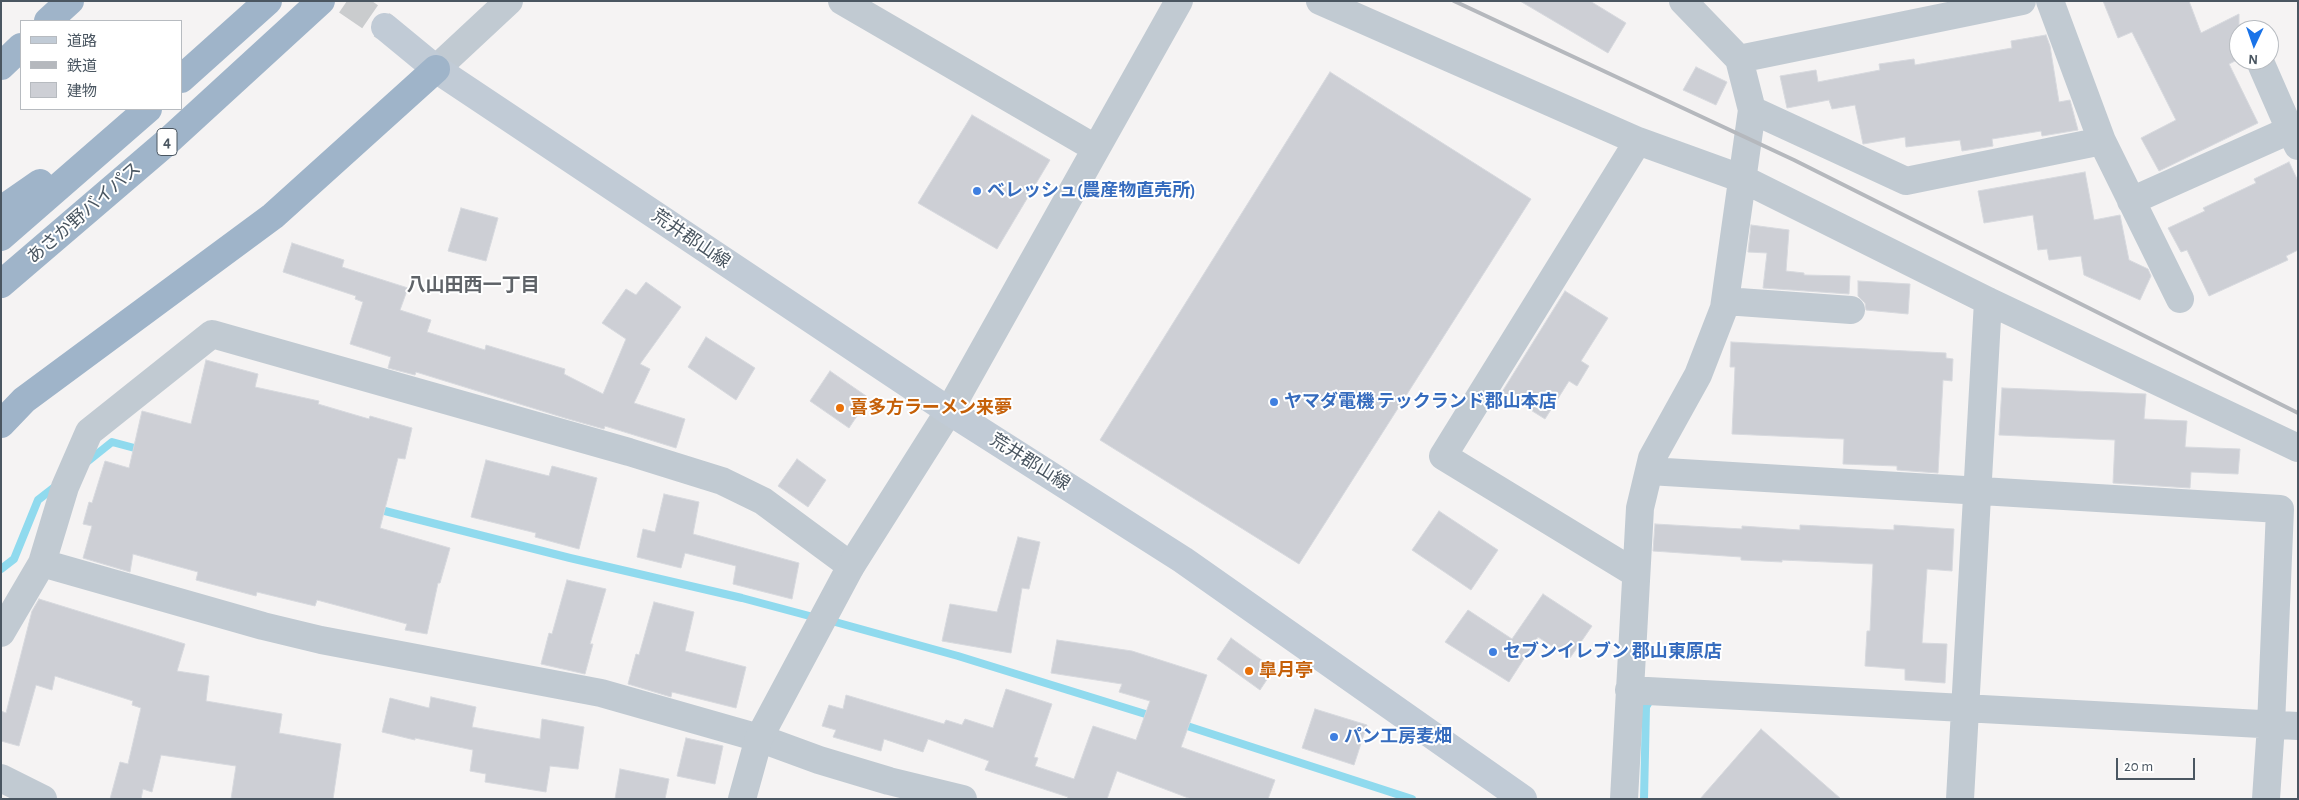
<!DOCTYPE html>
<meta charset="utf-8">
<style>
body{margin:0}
#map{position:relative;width:2299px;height:800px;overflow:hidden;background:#f5f3f3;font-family:"Alegreya Sans","Noto Sans JP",sans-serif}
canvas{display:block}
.frame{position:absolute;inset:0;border:2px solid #4a5661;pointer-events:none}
.legend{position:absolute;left:20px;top:20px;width:162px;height:90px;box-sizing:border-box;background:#fff;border:1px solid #b7bbc0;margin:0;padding:6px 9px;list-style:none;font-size:15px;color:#4a5661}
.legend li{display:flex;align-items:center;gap:10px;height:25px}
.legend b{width:25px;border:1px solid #b7bbc0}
.north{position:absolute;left:2229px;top:20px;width:50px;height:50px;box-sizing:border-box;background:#fff;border:1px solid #b7bbc0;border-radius:50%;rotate:183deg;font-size:14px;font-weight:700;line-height:20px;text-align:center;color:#4a5661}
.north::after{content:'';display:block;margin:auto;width:18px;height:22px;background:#1a73e8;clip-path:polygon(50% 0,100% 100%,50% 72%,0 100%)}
.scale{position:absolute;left:2116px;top:758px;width:79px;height:22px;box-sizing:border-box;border:2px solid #4a5661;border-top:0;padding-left:6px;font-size:15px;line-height:18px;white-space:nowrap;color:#4a5661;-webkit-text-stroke:4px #fff;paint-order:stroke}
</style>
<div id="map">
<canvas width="2299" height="800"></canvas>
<div class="frame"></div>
<ul class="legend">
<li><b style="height:6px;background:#c1cbd6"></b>道路</li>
<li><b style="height:6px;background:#b5b8bd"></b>鉄道</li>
<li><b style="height:14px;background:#cdcfd5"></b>建物</li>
</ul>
<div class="north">N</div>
<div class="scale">20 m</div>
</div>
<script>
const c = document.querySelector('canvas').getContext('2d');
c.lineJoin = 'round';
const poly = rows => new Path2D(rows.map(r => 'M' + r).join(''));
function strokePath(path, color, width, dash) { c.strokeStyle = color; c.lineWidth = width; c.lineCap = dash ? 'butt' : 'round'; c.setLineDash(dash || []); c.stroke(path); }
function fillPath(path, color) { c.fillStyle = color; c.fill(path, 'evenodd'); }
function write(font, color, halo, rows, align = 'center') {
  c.font = font + ' "Alegreya Sans","Noto Sans JP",sans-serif'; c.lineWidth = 4; c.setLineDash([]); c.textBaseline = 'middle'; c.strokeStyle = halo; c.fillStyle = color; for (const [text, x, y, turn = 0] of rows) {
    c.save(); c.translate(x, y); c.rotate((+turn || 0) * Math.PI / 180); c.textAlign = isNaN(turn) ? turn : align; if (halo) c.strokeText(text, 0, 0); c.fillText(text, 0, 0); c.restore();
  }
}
strokePath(poly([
 [87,462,112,442,142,450],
 [377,509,570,558,742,598,817,618],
 [1,569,14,559,38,500,56,486],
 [828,620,958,656,1155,717],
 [1181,724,1412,799],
 [1644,799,1646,707,1652,697]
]), '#90daee', 8);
const building = poly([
 [1520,1,1590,1,1626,23,1608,53,1520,1],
 [2103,1,2189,1,2201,33,2239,14,2239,59,2229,64,2258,123,2159,171,2141,138,2176,120,2132,32,2118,38,2103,1],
 [2046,35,2050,46,2059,102,2070,100,2078,130,2042,136,2041,131,1992,139,1993,146,1962,151,1960,140,1906,147,1905,137,1863,144,1855,105,1832,109,1829,100,1787,108,1780,76,1816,70,1818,82,1880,70,1879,64,1914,59,1915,65,2012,48,2011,41,2046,35],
 [1696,67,1727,82,1716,105,1683,90,1696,67],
 [1330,72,1531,199,1299,564,1100,440,1330,72],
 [972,115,1050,160,997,249,918,203,972,115],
 [2289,162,2298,181,2298,250,2286,256,2288,260,2209,296,2187,250,2181,252,2168,228,2205,211,2203,208,2256,183,2254,179,2289,162],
 [2085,172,2094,220,2120,215,2129,260,2148,269,2151,276,2140,300,2084,275,2081,256,2049,260,2047,249,2038,250,2033,215,1984,223,1978,191,2085,172],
 [461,208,498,218,486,261,448,251,461,208],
 [1751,225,1789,230,1786,271,1804,273,1804,275,1850,276,1849,294,1763,288,1767,253,1748,252,1751,225],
 [292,243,344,260,342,267,408,288,400,310,431,320,427,332,485,350,486,345,565,369,564,374,603,394,626,339,602,323,626,289,636,295,646,282,681,307,640,364,650,369,634,403,685,419,676,448,605,426,604,429,565,418,416,372,415,375,388,368,391,357,350,344,363,302,355,299,356,296,283,272,292,243],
 [1858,281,1910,284,1908,314,1866,310,1865,303,1858,296,1858,281],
 [1565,291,1608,318,1581,361,1589,366,1577,386,1569,381,1545,419,1502,392,1565,291],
 [706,337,755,368,736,400,688,367,706,337],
 [1731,342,1946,353,1946,358,1953,359,1952,381,1943,380,1938,473,1897,470,1897,466,1843,464,1844,439,1732,434,1735,367,1730,367,1731,342],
 [206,360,258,374,255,387,319,401,318,404,369,419,370,416,412,428,405,459,398,458,380,528,450,548,440,583,438,583,427,634,405,630,407,624,317,600,315,606,257,592,256,596,196,580,198,572,133,554,130,572,83,558,92,526,83,524,89,502,92,503,105,461,129,468,142,411,191,424,206,360],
 [830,371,869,398,849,428,810,401,830,371],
 [2002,388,2146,394,2144,419,2187,421,2185,447,2240,449,2238,474,2191,472,2190,488,2113,483,2115,440,1999,435,2002,388],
 [797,459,826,480,808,507,778,486,797,459],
 [486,460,549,476,552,466,597,478,579,549,535,537,536,533,471,517,486,460],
 [664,494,699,502,693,534,799,563,792,599,733,584,736,566,685,553,681,568,637,557,643,529,655,532,664,494],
 [1439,511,1498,550,1471,590,1412,550,1439,511],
 [1655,524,1742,529,1742,526,1800,530,1800,525,1894,530,1894,525,1954,529,1952,571,1927,569,1922,643,1947,644,1945,683,1905,680,1905,669,1865,666,1867,631,1870,631,1873,564,1782,560,1782,562,1741,560,1741,557,1653,551,1655,524],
 [1018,537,1040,542,1029,589,1022,588,1011,653,942,641,950,604,997,612,1018,537],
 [567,580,606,589,590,644,593,644,585,674,541,664,549,633,552,634,567,580],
 [1543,594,1592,626,1570,658,1538,637,1509,682,1445,642,1468,610,1512,639,1543,594],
 [39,599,185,644,177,671,209,676,206,701,282,714,279,733,341,744,333,799,231,799,236,766,161,755,152,792,143,789,141,799,110,799,120,762,128,764,141,708,132,705,133,701,55,676,52,690,36,685,19,746,1,741,1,711,6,713,32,611,39,599],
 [654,602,694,612,685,651,746,667,736,708,672,692,671,697,628,684,636,654,639,655,654,602],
 [1231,638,1274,669,1260,690,1217,659,1231,638],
 [1057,640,1132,651,1207,675,1181,747,1275,780,1268,799,1191,799,1117,771,1107,799,1067,799,1068,797,985,770,989,761,928,739,923,752,884,739,881,751,833,737,836,730,822,726,829,705,843,709,846,695,944,724,946,720,962,725,965,719,993,728,1006,689,1052,704,1034,757,1038,758,1035,766,1074,779,1093,726,1136,740,1150,701,1119,692,1122,684,1051,673,1057,640],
 [431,697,476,707,472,727,540,739,542,719,584,727,578,769,550,766,546,792,485,782,486,774,470,771,473,750,415,738,415,740,382,732,390,698,429,708,431,697],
 [1315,709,1367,725,1354,765,1302,748,1315,709],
 [1761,729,1841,799,1700,799,1761,729],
 [686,738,723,746,715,784,677,776,686,738],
 [620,769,669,779,665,799,615,799,620,769]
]);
fillPath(building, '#cdcfd5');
strokePath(building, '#d7d9de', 1);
strokePath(poly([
 [347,1,385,27]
]), '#caccce', 28, [28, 14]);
strokePath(poly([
 [842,1,1095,148],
 [1320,1,1638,141,1743,179,1988,301,2298,448],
 [1683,1,1739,59],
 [2050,1,2102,141,2180,299],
 [2262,66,2290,130],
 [436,69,509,1],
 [1752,110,1906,181,2102,141],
 [2131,201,2290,130,2298,146],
 [1725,301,1851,310],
 [949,411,1179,1],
 [1649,471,2280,509,2271,725,2266,799],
 [42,563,65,487,89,432,212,334,629,452,722,481,763,501,851,566],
 [1635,573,1443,456,1638,141],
 [1,633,42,563,263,626,321,640,601,693,759,738,819,760,889,781,963,799],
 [1629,690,2298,726],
 [1624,799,1640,508,1652,458,1698,375,1724,308,1752,110,1739,59,2022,1],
 [1960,799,1988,301]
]), '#c1cad2', 28);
strokePath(poly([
 [1,778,43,799],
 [742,799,759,738,851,566,949,411]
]), '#c1cad2', 28);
strokePath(poly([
 [385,27,436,69,949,411,1183,560,1523,799]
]), '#c1cbd6', 28);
strokePath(poly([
 [48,21,70,1],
 [1,66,21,47],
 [181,79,268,1],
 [1,210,40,183],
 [1,237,148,109],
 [1,284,167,142,321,1],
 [1,424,24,400,273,216,436,69]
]), '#9fb4c9', 28);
strokePath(poly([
 [1454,1,1794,160,2298,413]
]), '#b5b8bd', 4);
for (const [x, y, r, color] of [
 [977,191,5,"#3f7fe0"],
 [1274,402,5,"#3f7fe0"],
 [840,408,5,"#e8710a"],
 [1493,652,5,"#3f7fe0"],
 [1249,671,5,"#e8710a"],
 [1334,737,5,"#3f7fe0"]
]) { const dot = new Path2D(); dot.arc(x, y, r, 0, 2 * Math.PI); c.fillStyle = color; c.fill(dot); strokePath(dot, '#fff', 2); }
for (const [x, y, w] of [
 [167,142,20]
]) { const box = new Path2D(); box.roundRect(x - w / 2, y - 13.5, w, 27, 4); c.fillStyle = '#fff'; c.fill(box); strokePath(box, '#4a5661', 1); }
write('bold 16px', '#4a5661', null, [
 ["4",167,142]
]);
write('bold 18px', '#366cbe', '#fff', [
 ["ベレッシュ(農産物直売所)",987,191],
 ["ヤマダ電機 テックランド郡山本店",1284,402],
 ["セブンイレブン 郡山東原店",1503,652],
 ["パン工房麦畑",1344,737]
], 'left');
write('18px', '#4a5661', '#fff', [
 ["あさか野バイパス",84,213,-41],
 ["荒井郡山線",691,239,34],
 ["荒井郡山線",1030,462,32]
]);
write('bold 18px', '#c56008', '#fff', [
 ["喜多方ラーメン来夢",850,408],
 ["皐月亭",1259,671]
], 'left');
write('bold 19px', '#5f6368', '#fff', [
 ["八山田西一丁目",473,285]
]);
</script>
